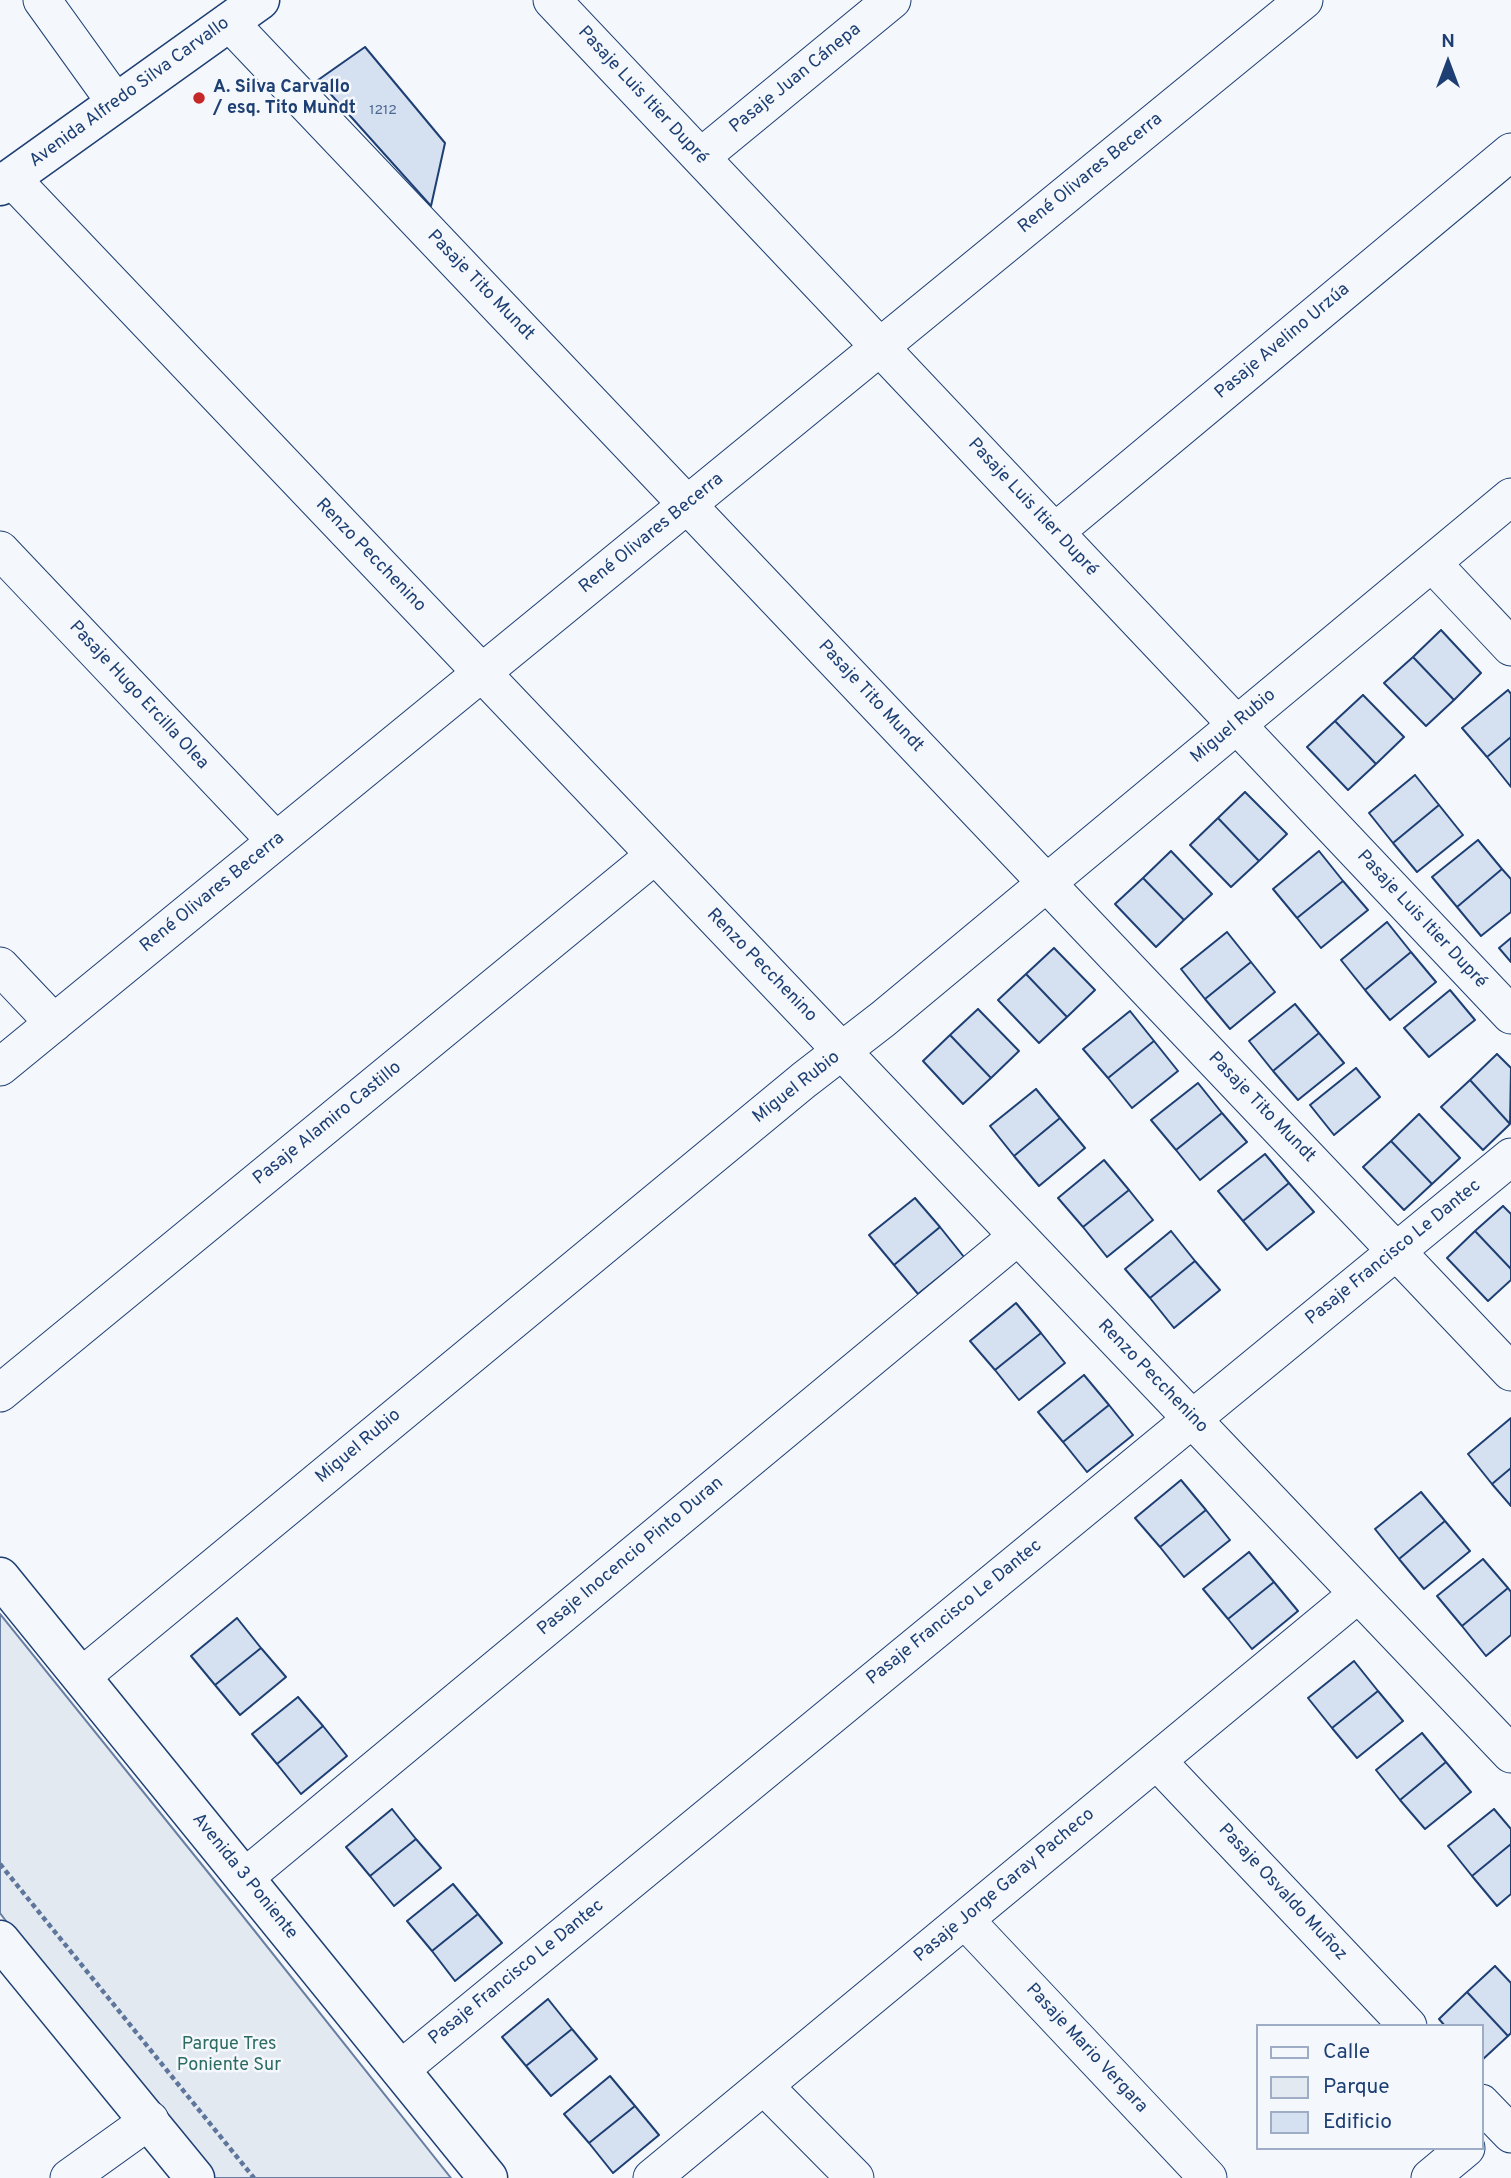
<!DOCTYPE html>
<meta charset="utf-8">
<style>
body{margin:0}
#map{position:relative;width:1511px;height:2178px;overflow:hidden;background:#f4f7fb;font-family:Overpass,sans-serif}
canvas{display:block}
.legend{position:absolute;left:1256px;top:2024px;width:228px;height:126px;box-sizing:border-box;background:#f4f7fb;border:2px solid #9eadc5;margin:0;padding:9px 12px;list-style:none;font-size:21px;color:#1d3f73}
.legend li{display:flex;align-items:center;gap:14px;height:35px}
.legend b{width:35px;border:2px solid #9eadc5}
.north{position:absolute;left:1413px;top:28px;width:70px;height:70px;-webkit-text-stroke:5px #f4f7fb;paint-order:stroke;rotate:0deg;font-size:19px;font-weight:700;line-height:28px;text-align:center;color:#1d3f73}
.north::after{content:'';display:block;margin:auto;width:24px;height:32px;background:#1d3f73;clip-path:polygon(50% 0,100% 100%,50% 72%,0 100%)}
</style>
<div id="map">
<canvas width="1511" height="2178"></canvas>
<ul class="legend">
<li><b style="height:9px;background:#f4f7fb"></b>Calle</li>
<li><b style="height:19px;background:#e3e9f0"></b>Parque</li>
<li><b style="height:19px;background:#d5e0f0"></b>Edificio</li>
</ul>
<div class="north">N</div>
</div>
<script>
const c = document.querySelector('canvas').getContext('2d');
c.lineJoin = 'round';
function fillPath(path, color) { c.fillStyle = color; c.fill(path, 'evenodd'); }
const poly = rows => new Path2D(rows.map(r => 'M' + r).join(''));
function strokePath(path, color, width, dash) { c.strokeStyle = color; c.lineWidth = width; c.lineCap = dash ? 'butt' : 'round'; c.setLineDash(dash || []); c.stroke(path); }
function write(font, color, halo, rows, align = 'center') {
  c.font = font + ' Overpass,sans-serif'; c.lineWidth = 5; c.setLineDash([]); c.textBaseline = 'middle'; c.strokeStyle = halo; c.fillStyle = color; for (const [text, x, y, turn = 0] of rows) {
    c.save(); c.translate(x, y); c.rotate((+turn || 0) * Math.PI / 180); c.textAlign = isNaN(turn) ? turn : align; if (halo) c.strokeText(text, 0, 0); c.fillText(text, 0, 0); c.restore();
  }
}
const green = poly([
 [0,1614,211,1876,451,2178,208,2178,154,2118,0,1913,0,1614]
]);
fillPath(green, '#e3e9f0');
strokePath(green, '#687fa3', 2);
const building = poly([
 [365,47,445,143,431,206,318,80,365,47],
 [1441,630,1481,673,1454,700,1413,657,1441,630],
 [1413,657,1454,700,1426,726,1384,683,1413,657],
 [1508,690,1511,694,1511,737,1487,757,1462,728,1508,690],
 [1363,695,1404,737,1376,764,1335,721,1363,695],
 [1335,721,1376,764,1348,790,1307,747,1335,721],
 [1511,737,1511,787,1487,757,1511,737],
 [1415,775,1439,805,1393,843,1369,813,1415,775],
 [1245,792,1287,834,1259,861,1218,818,1245,792],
 [1439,805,1463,835,1417,872,1393,843,1439,805],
 [1218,818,1259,861,1231,887,1190,845,1218,818],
 [1478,840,1502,869,1457,907,1432,877,1478,840],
 [1171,851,1212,894,1184,920,1143,878,1171,851],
 [1319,851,1343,881,1297,918,1273,889,1319,851],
 [1502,869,1511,879,1511,912,1481,936,1457,907,1502,869],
 [1143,878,1184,920,1156,947,1115,904,1143,878],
 [1343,881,1368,910,1321,948,1297,918,1343,881],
 [1387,922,1411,952,1365,990,1341,960,1387,922],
 [1227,932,1251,962,1205,999,1181,969,1227,932],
 [1511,938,1511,962,1499,948,1511,938],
 [1054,948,1095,990,1067,1017,1026,974,1054,948],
 [1411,952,1436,982,1390,1020,1365,990,1411,952],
 [1251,962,1275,992,1230,1029,1205,999,1251,962],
 [1026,974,1067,1017,1039,1043,998,1000,1026,974],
 [1450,990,1475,1020,1429,1057,1404,1028,1450,990],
 [1295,1004,1319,1033,1273,1071,1249,1041,1295,1004],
 [978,1009,1019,1051,991,1078,950,1035,978,1009],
 [1130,1011,1154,1041,1108,1078,1083,1049,1130,1011],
 [1319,1033,1344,1063,1298,1100,1273,1071,1319,1033],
 [950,1035,991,1078,963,1104,923,1061,950,1035],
 [1154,1041,1178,1071,1132,1108,1108,1078,1154,1041],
 [1497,1054,1511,1068,1510,1124,1470,1080,1497,1054],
 [1356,1068,1380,1097,1334,1135,1310,1105,1356,1068],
 [1470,1080,1510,1124,1483,1150,1441,1107,1470,1080],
 [1198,1083,1222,1113,1176,1150,1151,1120,1198,1083],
 [1036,1089,1060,1118,1014,1156,990,1126,1036,1089],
 [1222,1113,1247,1142,1200,1180,1176,1150,1222,1113],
 [1419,1114,1460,1158,1432,1184,1391,1141,1419,1114],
 [1060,1118,1085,1148,1039,1186,1014,1156,1060,1118],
 [1391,1141,1432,1184,1404,1210,1363,1167,1391,1141],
 [1265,1154,1289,1183,1243,1221,1218,1191,1265,1154],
 [1104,1160,1129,1190,1083,1227,1058,1198,1104,1160],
 [1289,1183,1314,1212,1267,1250,1243,1221,1289,1183],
 [1129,1190,1153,1220,1107,1257,1083,1227,1129,1190],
 [915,1198,940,1227,894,1265,869,1235,915,1198],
 [1503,1206,1511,1214,1511,1269,1475,1231,1503,1206],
 [940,1227,964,1257,918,1294,894,1265,940,1227],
 [1171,1231,1195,1261,1150,1298,1125,1269,1171,1231],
 [1475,1231,1511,1269,1511,1280,1488,1301,1447,1258,1475,1231],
 [1195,1261,1220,1290,1174,1328,1150,1298,1195,1261],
 [1016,1303,1041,1333,995,1370,970,1341,1016,1303],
 [1041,1333,1065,1363,1019,1400,995,1370,1041,1333],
 [1084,1375,1109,1405,1063,1442,1038,1412,1084,1375],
 [1109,1405,1133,1435,1087,1472,1063,1442,1109,1405],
 [1511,1418,1511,1468,1492,1484,1468,1454,1511,1418],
 [1511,1468,1511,1506,1492,1484,1511,1468],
 [1181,1480,1206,1510,1160,1547,1135,1518,1181,1480],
 [1421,1492,1445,1521,1399,1559,1375,1529,1421,1492],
 [1206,1510,1230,1540,1184,1577,1160,1547,1206,1510],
 [1445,1521,1470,1551,1424,1589,1399,1559,1445,1521],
 [1249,1552,1274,1582,1228,1619,1203,1589,1249,1552],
 [1483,1559,1508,1588,1462,1626,1437,1596,1483,1559],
 [1274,1582,1298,1611,1252,1649,1228,1619,1274,1582],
 [1508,1588,1511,1592,1511,1635,1486,1656,1462,1626,1508,1588],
 [237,1618,261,1648,215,1685,191,1656,237,1618],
 [261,1648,286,1677,240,1715,215,1685,261,1648],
 [1354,1661,1378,1691,1332,1728,1308,1698,1354,1661],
 [1378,1691,1403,1721,1357,1758,1332,1728,1378,1691],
 [298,1697,323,1726,277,1764,252,1734,298,1697],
 [323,1726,347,1756,301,1794,277,1764,323,1726],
 [1422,1733,1446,1762,1400,1800,1376,1770,1422,1733],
 [1446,1762,1471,1792,1425,1829,1400,1800,1446,1762],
 [392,1809,416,1839,370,1876,346,1847,392,1809],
 [1494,1809,1511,1829,1511,1844,1472,1876,1448,1846,1494,1809],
 [416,1839,441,1868,394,1906,370,1876,416,1839],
 [1511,1844,1511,1894,1497,1906,1472,1876,1511,1844],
 [453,1884,478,1914,432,1951,407,1921,453,1884],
 [478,1914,502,1943,455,1981,432,1951,478,1914],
 [1495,1966,1511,1983,1511,2033,1508,2036,1467,1992,1495,1966],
 [1467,1992,1508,2036,1481,2061,1481,2026,1445,2026,1439,2019,1467,1992],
 [548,1999,572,2029,526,2066,502,2037,548,1999],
 [572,2029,597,2059,551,2096,526,2066,572,2029],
 [610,2076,635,2106,589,2143,564,2114,610,2076],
 [635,2106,659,2135,613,2173,589,2143,635,2106]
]);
fillPath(building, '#d5e0f0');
strokePath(building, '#1d3f73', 2);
const street = poly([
 [42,0,116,103],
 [552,0,1511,1015],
 [229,22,1511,1372],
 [701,157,892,0],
 [11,178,1511,1754],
 [1055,532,1511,152],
 [0,550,276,841],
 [1432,563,1511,647],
 [0,966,54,1023],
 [0,1067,1304,0],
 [0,1393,655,855],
 [81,1677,804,1080,883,1019,1511,497],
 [1157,1761,1408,2026],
 [244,1878,1018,1236],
 [965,1920,1208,2178],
 [400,2070,1511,1157],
 [764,2086,855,2178],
 [1481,2103,1511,2134],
 [69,2178,150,2120],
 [652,2178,1358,1594],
 [1430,2178,1466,2148]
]);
const secondary = poly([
 [0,186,260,0],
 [0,1577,488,2178],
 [0,1940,195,2178]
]);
strokePath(street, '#1d3f73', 39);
strokePath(secondary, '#1d3f73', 41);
strokePath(poly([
 [0,1864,254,2178]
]), '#5e769c', 4.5, [5, 3.5]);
strokePath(street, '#f4f7fb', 37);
strokePath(secondary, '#f4f7fb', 38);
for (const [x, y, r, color] of [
 [199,98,7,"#c62828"]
]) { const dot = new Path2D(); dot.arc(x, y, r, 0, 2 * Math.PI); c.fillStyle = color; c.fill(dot); strokePath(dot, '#f4f7fb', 2.5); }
write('14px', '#4b6792', null, [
 ["1212",383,111]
]);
write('18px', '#1d3f73', '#f4f7fb', [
 ["Pasaje Juan Cánepa",796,79,-39],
 ["Avenida Alfredo Silva Carvallo",130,93,-36],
 ["Pasaje Luis Itier Dupré",642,96,47],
 ["René Olivares Becerra",1091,174,-39],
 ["Pasaje Tito Mundt",480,286,46],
 ["Pasaje Avelino Urzúa",1283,342,-40],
 ["Pasaje Luis Itier Dupré",1032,508,47],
 ["René Olivares Becerra",652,534,-39],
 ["Renzo Pecchenino",370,556,46],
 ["Pasaje Hugo Ercilla Olea",138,696,47],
 ["Pasaje Tito Mundt",870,697,47],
 ["Miguel Rubio",1234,727,-40],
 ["René Olivares Becerra",213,893,-39],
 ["Pasaje Luis Itier Dupré",1421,920,47],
 ["Renzo Pecchenino",761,966,46],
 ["Miguel Rubio",797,1088,-38],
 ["Pasaje Tito Mundt",1261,1108,46],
 ["Pasaje Alamiro Castillo",328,1124,-39],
 ["Pasaje Francisco Le Dantec",1394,1253,-39],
 ["Renzo Pecchenino",1152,1377,46],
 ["Miguel Rubio",359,1447,-40],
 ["Pasaje Inocencio Pinto Duran",631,1557,-40],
 ["Pasaje Francisco Le Dantec",955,1613,-39],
 ["Avenida 3 Poniente",244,1877,51],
 ["Pasaje Jorge Garay Pacheco",1005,1886,-40],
 ["Pasaje Osvaldo Muñoz",1282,1893,47],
 ["Pasaje Francisco Le Dantec",517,1973,-39],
 ["Pasaje Mario Vergara",1086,2049,47]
]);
write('bold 18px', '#1d3f73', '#f4f7fb', [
 ["A. Silva Carvallo",213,88],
 ["/ esq. Tito Mundt",213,109]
], 'left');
write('18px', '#2c6c60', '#f4f7fb', [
 ["Parque Tres",229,2045],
 ["Poniente Sur",229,2066]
]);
</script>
